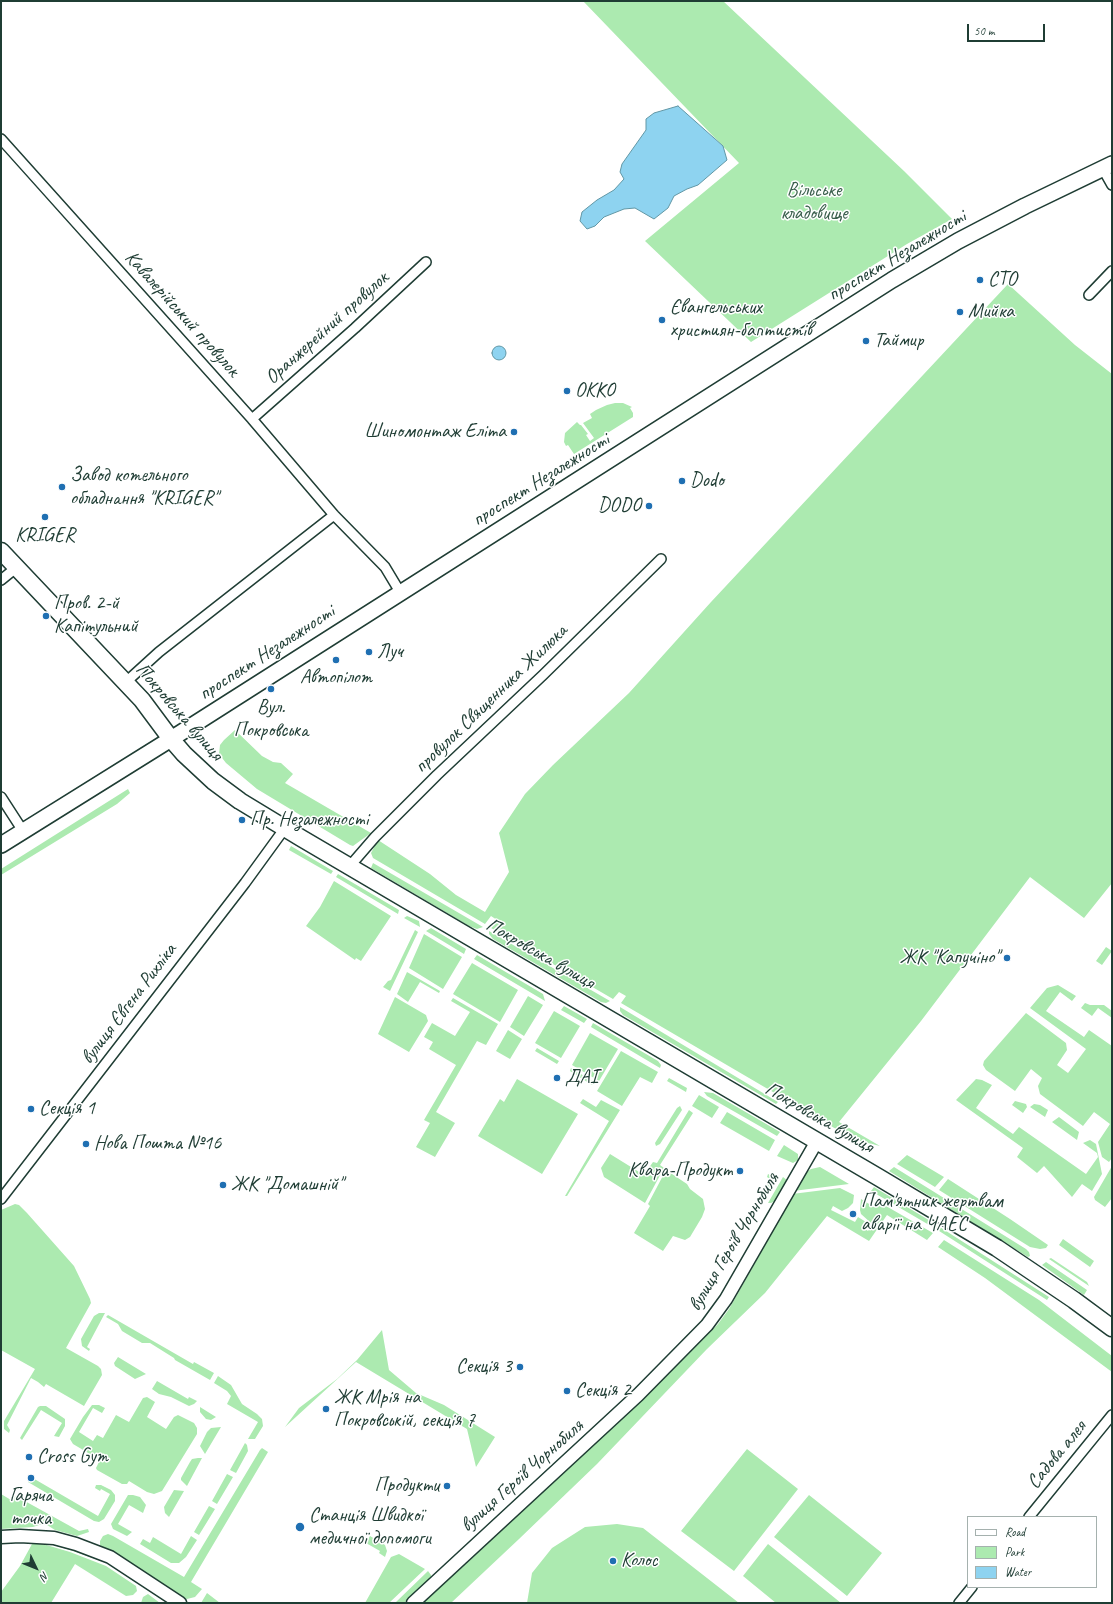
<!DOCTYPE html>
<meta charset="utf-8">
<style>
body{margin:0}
#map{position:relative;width:1113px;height:1604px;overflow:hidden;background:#fff;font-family:Caveat,sans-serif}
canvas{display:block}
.frame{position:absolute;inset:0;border:2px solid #1f3d34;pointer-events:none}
.legend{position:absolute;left:967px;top:1516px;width:130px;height:72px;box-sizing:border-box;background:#fff;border:1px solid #a5b1ae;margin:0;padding:5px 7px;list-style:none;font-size:12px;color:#1f3d34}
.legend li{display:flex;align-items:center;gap:8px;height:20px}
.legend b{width:20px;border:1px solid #a5b1ae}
.north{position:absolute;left:16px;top:1548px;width:40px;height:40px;-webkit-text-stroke:3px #fff;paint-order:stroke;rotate:133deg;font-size:11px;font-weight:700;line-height:16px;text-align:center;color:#1f3d34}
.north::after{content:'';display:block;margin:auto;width:14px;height:18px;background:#1f3d34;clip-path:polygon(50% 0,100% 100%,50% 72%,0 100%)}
.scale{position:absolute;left:967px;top:24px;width:78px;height:18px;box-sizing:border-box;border:2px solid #1f3d34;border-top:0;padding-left:5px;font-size:12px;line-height:14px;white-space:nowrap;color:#1f3d34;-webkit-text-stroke:3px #fff;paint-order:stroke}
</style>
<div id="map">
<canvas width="1113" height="1604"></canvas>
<div class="frame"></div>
<ul class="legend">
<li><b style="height:5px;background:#fff"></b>Road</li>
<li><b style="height:11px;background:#aceab0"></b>Park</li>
<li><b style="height:11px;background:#8ed3f0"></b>Water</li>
</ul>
<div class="north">N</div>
<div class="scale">50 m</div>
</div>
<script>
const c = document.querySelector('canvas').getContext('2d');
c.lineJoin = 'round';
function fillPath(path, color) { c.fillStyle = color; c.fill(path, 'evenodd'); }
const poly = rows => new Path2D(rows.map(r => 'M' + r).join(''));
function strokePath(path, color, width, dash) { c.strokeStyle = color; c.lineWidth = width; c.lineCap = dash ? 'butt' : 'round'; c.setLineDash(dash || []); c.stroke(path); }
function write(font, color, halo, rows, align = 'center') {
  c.font = font + ' Caveat,sans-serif'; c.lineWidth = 3; c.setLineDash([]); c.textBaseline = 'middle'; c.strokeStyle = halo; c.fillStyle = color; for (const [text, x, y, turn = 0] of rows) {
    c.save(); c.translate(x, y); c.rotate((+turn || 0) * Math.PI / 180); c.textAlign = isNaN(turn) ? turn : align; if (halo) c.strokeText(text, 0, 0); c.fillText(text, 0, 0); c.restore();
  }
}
fillPath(poly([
 [583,1,723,1,904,171,952,219,907,244,751,342,645,241,739,163],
 [1008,284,1075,345,1112,374,1112,883,1084,918,1030,877,921,1021,839,1122,880,1146,856,1140,848,1136,621,1003,626,996,619,992,613,999,491,928,497,920,491,916,485,924,373,858,371,853,378,840,430,874,456,895,485,912,509,872,499,833,525,794,553,765,629,693,711,602],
 [615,403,623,403,632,407,630,408,633,413,633,417,574,454,568,445,566,446,564,442,565,433,577,422,580,425,581,425,588,434,586,435,590,441,594,438,583,423,592,418,590,414,596,410,607,405],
 [235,730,262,756,273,762,281,763,293,774,285,783,371,833,353,846,350,845,257,789,226,763,219,754,220,745,224,740],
 [128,789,130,793,117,804,1,875,1,869],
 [291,846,333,871,331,874,289,850],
 [373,863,483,927,477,929,469,926,371,868],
 [338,874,399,910,398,914,336,877],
 [334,881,391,916,361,961,356,958,355,960,306,926,320,907],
 [407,916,419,921,420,927,404,918],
 [431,928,466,949,464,954,426,931],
 [415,930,418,932,390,991,383,987,388,981,391,980],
 [489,931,610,1001,606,1003,601,1002,493,939,489,934],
 [424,934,462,957,443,989,409,968],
 [1106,947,1112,951,1102,965,1096,961],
 [477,955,543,994,545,1001,474,959],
 [472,963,518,990,500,1022,453,994],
 [407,972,440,991,439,993,420,982,408,1002,397,994],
 [1058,985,1076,996,1072,1001,1060,992,1046,1011,1084,1037,1089,1030,1112,1046,1112,1158,1109,1162,1102,1157,1098,1142,1110,1124,1094,1112,1083,1126,1040,1094,1038,1086,1042,1078,1031,1069,1015,1091,986,1070,983,1065,984,1061,1026,1013,1066,1043,1067,1050,1057,1065,1068,1073,1086,1049,1030,1008,1047,988],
 [528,996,543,1005,524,1036,510,1027],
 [395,997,426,1015,428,1021,409,1052,378,1034],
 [453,998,498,1024,486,1045,477,1041,436,1112,455,1123,435,1157,416,1147,430,1123,424,1120,456,1065,429,1049,433,1042,424,1037,432,1023,455,1036,470,1012,451,1001],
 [1085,1003,1090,1005,1104,1005,1112,1011,1112,1018,1098,1008,1092,1016,1081,1008],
 [564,1006,587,1019,584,1023,561,1010],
 [620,1007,778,1102,776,1104,623,1015,620,1011],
 [554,1011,580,1026,561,1058,535,1043],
 [593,1023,658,1061,661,1065,660,1068,591,1027],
 [508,1030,522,1039,510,1059,496,1051],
 [590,1033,618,1049,599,1081,572,1065],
 [537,1048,559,1061,557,1064,535,1051],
 [621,1051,658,1072,652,1083,640,1077,622,1106,597,1091],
 [571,1068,594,1082,592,1085,570,1071],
 [669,1078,687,1088,686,1092,667,1081],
 [517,1079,578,1114,542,1174,478,1136,500,1099,504,1102],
 [976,1079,982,1080,992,1085,976,1108,1013,1134,1019,1127,1086,1174,1098,1157,1097,1153,1083,1143,1090,1140,1096,1144,1102,1174,1092,1191,1082,1184,1072,1197,1044,1166,1037,1173,1017,1157,1023,1148,956,1100],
 [704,1092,713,1093,780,1132,777,1136,707,1096],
 [699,1095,719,1107,712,1118,692,1106],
 [583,1099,596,1107,601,1100,620,1110,567,1196,565,1196,609,1121,580,1103],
 [1015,1101,1026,1104,1027,1107,1023,1113,1012,1105],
 [1034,1104,1040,1105,1048,1110,1045,1117,1030,1107],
 [680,1106,682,1110,660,1144,656,1146,655,1143,677,1108],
 [689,1110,693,1113,660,1165,664,1168,645,1203,604,1177,601,1168,610,1154,644,1175,653,1162,657,1163],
 [727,1112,775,1140,769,1151,720,1123],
 [1059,1117,1079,1132,1077,1140,1052,1122],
 [784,1145,798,1154,798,1160,793,1163,777,1156],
 [907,1155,944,1177,935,1187,897,1164],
 [1112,1166,1112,1198,1105,1207,1095,1200,1094,1197],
 [820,1167,849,1184,793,1191,804,1174,811,1169],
 [894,1167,1026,1249,1029,1252,1030,1256,1028,1257,889,1171],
 [666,1170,687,1184,690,1189,703,1199,705,1209,702,1217,690,1237,685,1240,673,1236,663,1251,634,1233,650,1206,648,1204],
 [768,1174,776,1178,763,1201,759,1198,770,1179,767,1177],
 [783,1177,788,1181,777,1200,771,1203,768,1203],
 [948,1179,1010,1219,1048,1245,1046,1248,1040,1249,1030,1247,939,1190],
 [874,1187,932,1222,1049,1297,1047,1300,936,1229,871,1191],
 [840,1188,854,1195,853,1203,848,1208,842,1211,833,1206,831,1210,855,1222,858,1217,866,1222,862,1227,868,1231,872,1226,871,1223,861,1214,860,1210,861,1199,874,1207,876,1202,879,1202,933,1233,927,1240,887,1215,869,1241,827,1216,765,1293,707,1349,597,1464,519,1539,451,1603,421,1603,453,1571,456,1573,646,1396,718,1324,729,1309,772,1233,774,1226,792,1194],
 [15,1204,19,1205,27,1213,74,1266,90,1299,91,1303,66,1348,98,1366,101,1369,102,1375,84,1406,46,1384,44,1387,38,1382,31,1378,7,1425,10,1430,9,1433,4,1429,4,1421,35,1369,1,1350,1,1210],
 [1063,1239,1094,1261,1090,1267,1059,1245],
 [944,1240,1039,1300,1112,1356,1112,1372,985,1278,938,1247],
 [1051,1258,1087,1282,1089,1286,1049,1259],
 [1046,1262,1087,1290,1084,1295,1042,1265],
 [99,1313,105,1313,87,1347,90,1349,89,1351,82,1346,81,1339,94,1316],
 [108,1315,193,1364,194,1362,214,1373,210,1380,175,1360,174,1358,150,1343,142,1343,122,1331,118,1324,106,1317],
 [382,1330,389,1370,416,1393,444,1405,495,1437,476,1467,467,1429,356,1362,285,1427,299,1408,337,1379,357,1360],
 [118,1357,146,1374,135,1379,115,1366,114,1363],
 [218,1376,231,1385,242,1404,257,1414,262,1419,263,1426,255,1439,248,1439,258,1422,227,1404,231,1396,227,1391,214,1383],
 [157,1381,188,1399,189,1397,197,1401,194,1404,189,1406,171,1397,159,1394,152,1389],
 [147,1397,155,1402,147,1417,166,1429,174,1417,178,1415,194,1423,197,1428,197,1434,162,1491,154,1494,147,1492,129,1481,127,1484,122,1484,97,1470,96,1468,100,1460,73,1444,70,1439,83,1417,92,1405,99,1405,105,1408,102,1413,93,1408,79,1432,93,1441,97,1435,103,1438,116,1415,129,1422,143,1398],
 [40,1406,46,1406,65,1419,65,1426,59,1437,54,1436,62,1423,41,1410,22,1440,20,1438,38,1407],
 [200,1407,216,1417,211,1420,206,1419,200,1412],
 [221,1427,205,1454,200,1446,207,1432,211,1428],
 [245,1443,247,1445,248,1451,236,1473,230,1470],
 [262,1448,268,1452,191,1582,202,1589,195,1597,187,1599,180,1597,128,1561,102,1548,100,1545,100,1541,103,1536,108,1534,113,1536,184,1577,260,1450],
 [747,1449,798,1489,734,1571,681,1531],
 [198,1458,202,1458,187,1486,181,1480,181,1478,190,1462,192,1459],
 [227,1474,233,1477,217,1504,212,1501],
 [31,1477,98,1516,110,1494,101,1489,100,1491,95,1488,96,1485,101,1485,111,1490,115,1495,115,1501,104,1519,99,1522,94,1521,28,1482],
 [174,1490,184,1491,169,1517,165,1513,164,1507],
 [1,1494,11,1500,14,1495,79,1531,88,1529,89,1532,77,1536,55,1530,47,1525,42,1524,33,1527,1,1529],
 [128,1495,133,1495,140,1497,146,1505,143,1513,129,1505,118,1524,132,1532,127,1536,113,1529,111,1524],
 [809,1495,882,1553,847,1596,774,1537],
 [209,1506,215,1509,199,1535,194,1532],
 [617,1524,643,1528,739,1603,527,1603,532,1573,552,1548,585,1527],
 [191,1536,197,1540,186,1557,179,1563,171,1563,140,1544,143,1539,150,1543,153,1537,181,1554],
 [370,1536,385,1545,387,1551,385,1557,379,1553,380,1551,366,1543],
 [43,1542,71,1548,106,1561,133,1579,135,1582,107,1563,70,1550],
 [32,1544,43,1544,70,1552,106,1566,136,1586,137,1591,133,1595,126,1596,75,1564,51,1603,1,1603,1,1592,20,1566],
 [768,1544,841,1603,776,1603,743,1576],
 [399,1554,425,1569,389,1603,365,1603,391,1557],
 [428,1571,431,1575,431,1578,417,1591,404,1603,395,1603],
 [207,1593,220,1603,201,1603],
 [148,1594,160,1603,141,1603,143,1597]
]), '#aceab0');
const water = poly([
 [678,106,723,146,727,160,698,185,687,189,674,196,668,208,654,219,635,208,624,209,604,217,595,226,587,229,580,221,582,212,597,200,614,190,624,179,620,172,622,164,646,130,646,119,654,113,678,106],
 '492 353a7 7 0 1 1 14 0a7 7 0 1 1-14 0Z'
]);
fillPath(water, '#8ed3f0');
strokePath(water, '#6297a5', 1);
const minor = poly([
 [1,139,252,419,334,515,385,567,400,592],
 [1103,169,1112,185],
 [1089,295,1112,271],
 [252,419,355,328,426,262],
 [1,580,17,567],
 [126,682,159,652,334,515],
 [1,797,23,831],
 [349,867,375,837,437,775,543,675,661,559],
 [1,1199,245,883,285,828],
 [1029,1517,1112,1415],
 [959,1603,972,1587]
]);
const tertiary = poly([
 [1,1537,20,1536,54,1538,76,1544,110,1557,180,1603],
 [413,1603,638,1395,707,1325,726,1299,817,1141]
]);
const primary = poly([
 [1,845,171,739,892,280,958,241,1025,206,1112,164]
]);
const trunk = poly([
 [1,551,142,700,171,739,184,754,213,781,240,801,301,838,878,1177,997,1248,1074,1300,1112,1328]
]);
strokePath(minor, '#1f3d34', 12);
strokePath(tertiary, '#1f3d34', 15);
strokePath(primary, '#1f3d34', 18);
strokePath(trunk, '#1f3d34', 19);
strokePath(minor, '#fff', 9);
strokePath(tertiary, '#fff', 12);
strokePath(primary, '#fff', 15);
strokePath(trunk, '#fff', 16);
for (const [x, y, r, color] of [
 [980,280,4,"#1f6fb2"],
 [960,312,4,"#1f6fb2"],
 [662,320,4,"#1f6fb2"],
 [866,341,4,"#1f6fb2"],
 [567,391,4,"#1f6fb2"],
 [514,432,4,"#1f6fb2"],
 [682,481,4,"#1f6fb2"],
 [62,487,4,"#1f6fb2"],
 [649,506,4,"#1f6fb2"],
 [45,517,4,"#1f6fb2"],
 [46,616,4,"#1f6fb2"],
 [369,652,4,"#1f6fb2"],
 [336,660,4,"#1f6fb2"],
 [271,689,4,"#1f6fb2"],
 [242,820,4,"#1f6fb2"],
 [1007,958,4,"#1f6fb2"],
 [557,1078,4,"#1f6fb2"],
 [31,1109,4,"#1f6fb2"],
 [86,1144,4,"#1f6fb2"],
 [740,1171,4,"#1f6fb2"],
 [223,1185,4,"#1f6fb2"],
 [853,1214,4,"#1f6fb2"],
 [520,1367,4,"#1f6fb2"],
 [567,1391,4,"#1f6fb2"],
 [326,1409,4,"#1f6fb2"],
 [29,1457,4,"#1f6fb2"],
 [31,1478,4,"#1f6fb2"],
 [447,1486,4,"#1f6fb2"],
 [300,1527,5,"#1f6fb2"],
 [613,1561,4,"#1f6fb2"]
]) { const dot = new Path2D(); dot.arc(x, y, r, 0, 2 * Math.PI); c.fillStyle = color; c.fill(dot); strokePath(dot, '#fff', 1.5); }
write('20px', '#3b604d', '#fff', [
 ["Вільське",814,191],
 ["кладовище",814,214]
]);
write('20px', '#1f3d34', '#fff', [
 ["проспект Незалежності",897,256,-31],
 ["Кавалерійський провулок",182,314,48],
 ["Оранжерейний провулок",327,328,-42],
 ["проспект Незалежності",541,480,-32],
 ["проспект Незалежності",267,653,-33],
 ["провулок Священника Жилюка",491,699,-44],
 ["Покровська вулиця",179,712,49],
 ["Покровська вулиця",540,954,30],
 ["вулиця Євгена Рихліка",129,1004,-53],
 ["Покровська вулиця",819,1118,30],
 ["вулиця Героїв Чорнобиля",734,1242,-59],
 ["Садова алея",1057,1455,-51],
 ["вулиця Героїв Чорнобиля",522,1476,-42]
]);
write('20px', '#1f3d34', '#fff', [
 ["СТО",988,280],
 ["Євангельських",670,308],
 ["християн-баптистів",670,331],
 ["Мийка",968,312],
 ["Таймир",874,341],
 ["ОККО",575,391],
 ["Шиномонтаж Еліта",506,432,"right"],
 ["Завод котельного",70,476],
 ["обладнання \"KRIGER\"",70,499],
 ["Dodo",690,481],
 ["DODO",641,506,"right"],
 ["KRIGER",45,536,"center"],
 ["Пров. 2-й",54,604],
 ["Капітульний",54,627],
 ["Луч",377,652],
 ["Автопілот",336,678,"center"],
 ["Вул.",271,708,"center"],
 ["Покровська",271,731,"center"],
 ["Пр. Незалежності",250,820],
 ["ЖК \"Капучіно\"",999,958,"right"],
 ["ДАІ",565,1078],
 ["Секція 1",39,1109],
 ["Нова Пошта №16",94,1144],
 ["Квара-Продукт",732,1171,"right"],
 ["ЖК \"Домашній\"",231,1185],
 ["Пам'ятник жертвам",861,1202],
 ["аварії на ЧАЕС",861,1225],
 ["Секція 3",512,1367,"right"],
 ["Секція 2",575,1391],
 ["ЖК Мрія на",334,1398],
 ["Покровській, секція 7",334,1421],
 ["Cross Gym",37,1457],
 ["Продукти",439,1486,"right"],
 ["Гаряча",31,1496,"center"],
 ["точка",31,1519,"center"],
 ["Станція Швидкої",309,1516],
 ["медичної допомоги",309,1539],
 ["Колос",621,1561]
], 'left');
</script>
